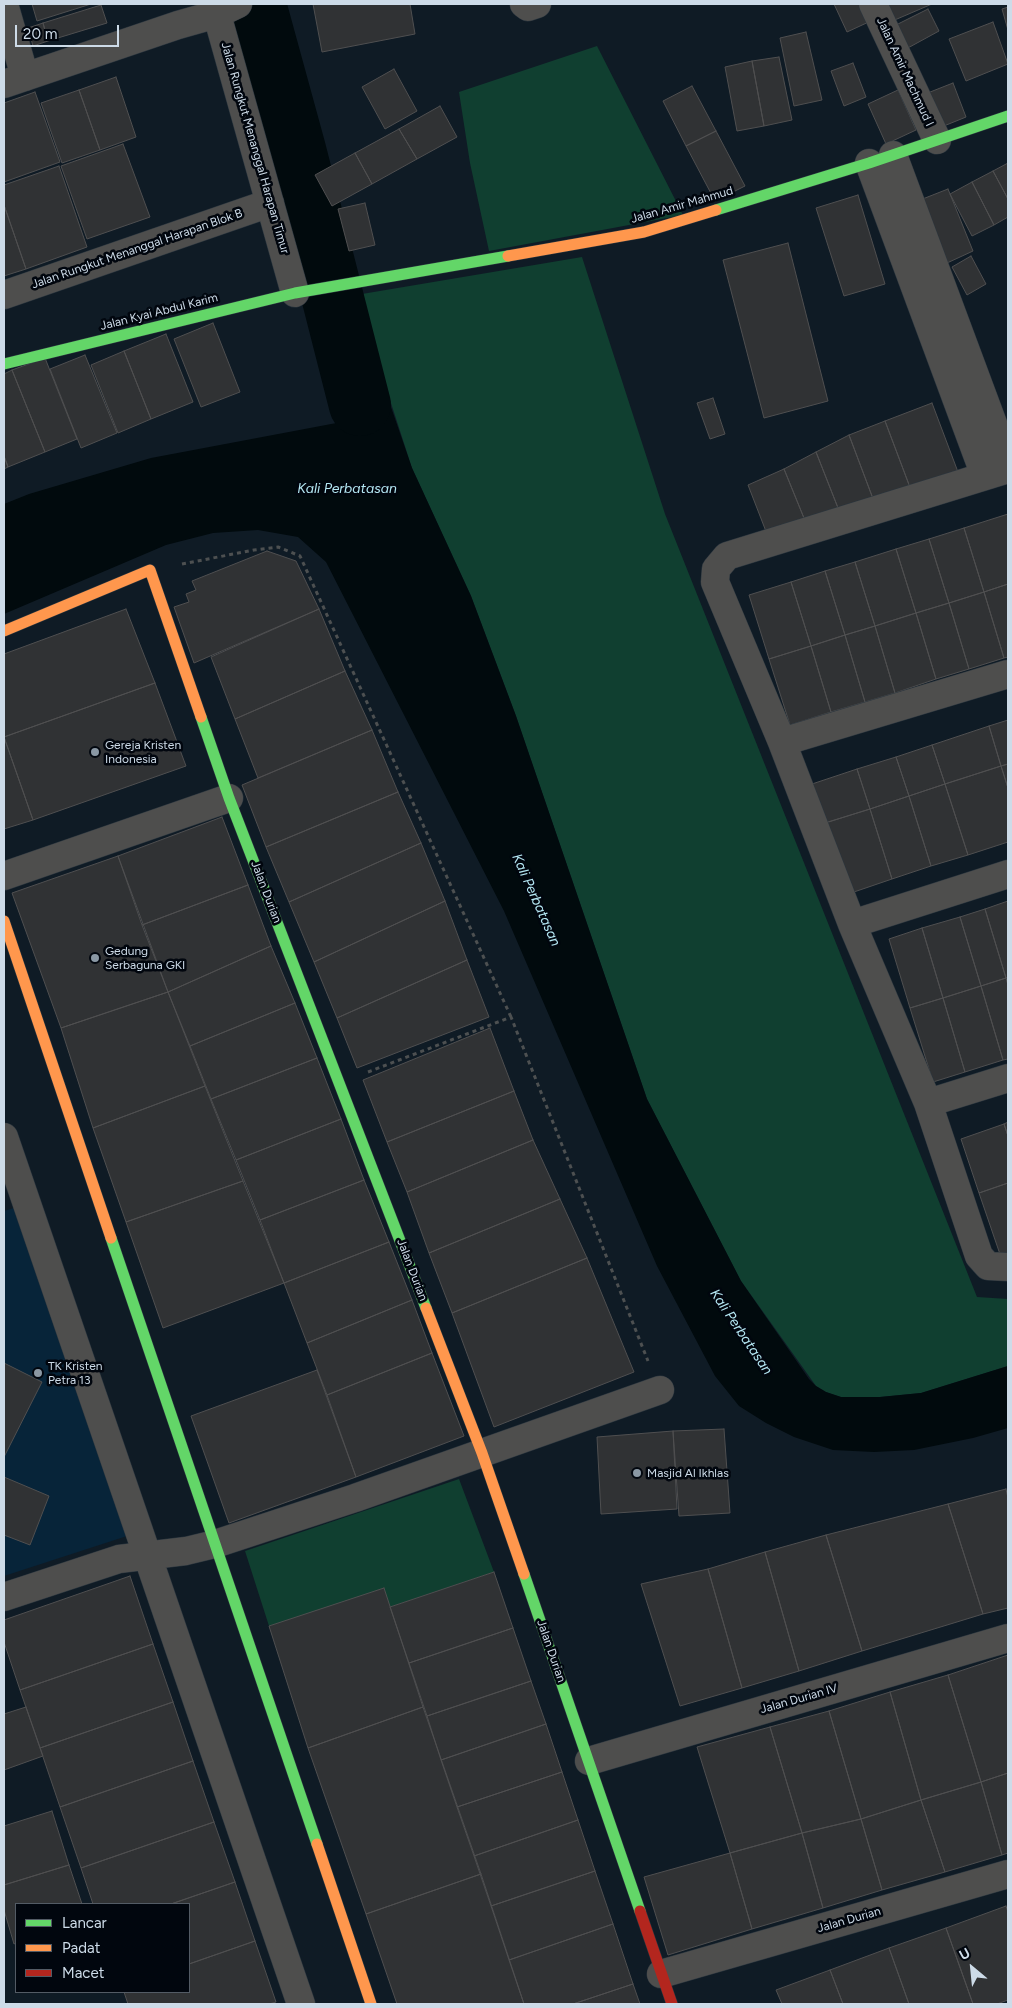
<!DOCTYPE html>
<style>
body{margin:0}
#map{position:relative;width:1012px;height:2008px;overflow:hidden;background:#0f1b25;font-family:Figtree,sans-serif}
canvas{display:block}
.frame{position:absolute;inset:0;border:5px solid #cddbe8;pointer-events:none}
.legend{position:absolute;left:15px;top:1903px;width:175px;height:90px;box-sizing:border-box;background:#01060e;border:1px solid #535b65;margin:0;padding:6px 9px;list-style:none;font-size:15px;color:#cddbe8}
.legend li{display:flex;align-items:center;gap:10px;height:25px}
.legend b{width:25px;border:1px solid #535b65}
.north{position:absolute;left:947px;top:1943px;width:50px;height:50px;-webkit-text-stroke:4px #01060e;paint-order:stroke;rotate:332deg;font-size:14px;font-weight:700;line-height:20px;text-align:center;color:#cddbe8}
.north::after{content:'';display:block;margin:auto;width:18px;height:22px;background:#cddbe8;clip-path:polygon(50% 0,100% 100%,50% 72%,0 100%)}
.scale{position:absolute;left:15px;top:25px;width:104px;height:22px;box-sizing:border-box;border:2px solid #cddbe8;border-top:0;padding-left:6px;font-size:15px;line-height:18px;white-space:nowrap;color:#cddbe8;-webkit-text-stroke:4px #01060e;paint-order:stroke}
</style>
<div id="map">
<canvas width="1012" height="2008"></canvas>
<div class="frame"></div>
<ul class="legend">
<li><b style="height:6px;background:#63d668"></b>Lancar</li>
<li><b style="height:6px;background:#ff974d"></b>Padat</li>
<li><b style="height:6px;background:#b3261e"></b>Macet</li>
</ul>
<div class="north">U</div>
<div class="scale">20 m</div>
</div>
<script>
const c = document.querySelector('canvas').getContext('2d');
c.lineJoin = 'round';
function fillPath(path, color) { c.fillStyle = color; c.fill(path, 'evenodd'); }
const poly = rows => new Path2D(rows.map(r => 'M' + r).join(''));
function strokePath(path, color, width, dash) { c.strokeStyle = color; c.lineWidth = width; c.lineCap = dash ? 'butt' : 'round'; c.setLineDash(dash || []); c.stroke(path); }
function write(font, color, halo, rows, align = 'center') {
  c.font = font + ' Figtree,sans-serif'; c.lineWidth = 5; c.setLineDash([]); c.textBaseline = 'middle'; c.strokeStyle = halo; c.fillStyle = color; for (const [text, x, y, turn = 0] of rows) {
    c.save(); c.translate(x, y); c.rotate((+turn || 0) * Math.PI / 180); c.textAlign = isNaN(turn) ? turn : align; if (halo) c.strokeText(text, 0, 0); c.fillText(text, 0, 0); c.restore();
  }
}
fillPath(poly([
 [17,1207,127,1536,4,1576,4,1211]
]), '#072439');
fillPath(poly([
 [597,46,683,215,489,251,470,163,459,92],
 [582,257,665,514,977,1297,1008,1299,1008,1366,921,1393,880,1397,841,1397,826,1392,816,1386,741,1281,647,1099,516,716,471,596,412,468,356,295],
 [459,1479,494,1572,390,1607,269,1626,245,1551]
]), '#103f30');
fillPath(poly([
 [360,317,412,468,471,596,516,716,647,1099,741,1281,809,1379,816,1386,826,1392,841,1397,880,1397,921,1393,1008,1366,1008,1428,973,1438,914,1450,874,1452,833,1450,794,1437,766,1423,739,1406,715,1376,657,1266,504,911,326,562,298,537,258,530,213,533,166,545,4,614,4,504,29,494,151,458,363,418,337,323]
]), '#010a0d');
strokePath(poly([
 [255,4,295,150,360,405]
]), '#010a0d', 62);
const building = poly([
 [32,4,91,4,37,21,32,4],
 [313,4,410,4,415,34,322,52,313,4],
 [834,4,865,4,873,20,847,32,834,4],
 [888,4,932,4,890,22,888,4],
 [101,5,107,23,48,41,43,23,101,5],
 [1008,7,1008,30,1002,9,1008,7],
 [928,9,939,31,906,49,894,26,928,9],
 [993,22,1008,64,966,81,949,39,993,22],
 [43,23,48,41,33,46,28,28,43,23],
 [806,32,822,100,794,106,780,38,806,32],
 [779,57,792,120,764,126,752,61,779,57],
 [752,61,764,126,737,131,725,67,752,61],
 [853,63,866,97,844,106,831,71,853,63],
 [394,69,417,111,385,129,362,87,394,69],
 [116,77,136,137,100,150,79,90,116,77],
 [953,83,966,117,934,130,920,96,953,83],
 [692,86,716,131,686,146,663,101,692,86],
 [79,90,100,150,62,163,41,103,79,90],
 [898,90,916,130,886,144,868,104,898,90],
 [35,92,60,162,4,182,4,103,35,92],
 [440,106,457,137,417,159,399,129,440,106],
 [399,129,417,159,372,184,355,153,399,129],
 [716,131,745,186,715,201,686,146,716,131],
 [123,144,150,217,87,239,61,166,123,144],
 [355,153,372,184,332,206,315,175,355,153],
 [1008,163,1008,199,993,171,1008,163],
 [59,166,87,247,26,269,4,205,4,185,59,166],
 [993,171,1008,199,1008,217,994,225,972,182,993,171],
 [972,182,994,225,972,236,950,194,972,182],
 [948,189,973,251,947,263,920,200,948,189],
 [858,195,885,284,844,296,816,208,858,195],
 [365,203,375,245,349,251,338,209,365,203],
 [4,205,26,269,4,276,4,205],
 [788,243,828,401,764,418,723,260,788,243],
 [971,256,986,284,967,295,952,267,971,256],
 [213,323,240,392,201,407,174,339,213,323],
 [166,334,193,402,151,419,124,351,166,334],
 [124,351,151,419,118,433,91,365,124,351],
 [85,355,117,433,81,448,50,369,85,355],
 [45,358,77,439,45,452,12,370,45,358],
 [12,370,45,452,8,467,4,456,4,374,12,370],
 [713,398,725,434,710,439,697,403,713,398],
 [932,403,958,472,911,490,885,421,932,403],
 [885,421,911,490,875,504,849,435,885,421],
 [849,435,875,504,840,513,816,452,849,435],
 [816,452,840,513,806,523,784,469,816,452],
 [4,456,8,467,4,469,4,456],
 [784,469,806,523,767,534,748,485,784,469],
 [1008,514,1008,584,984,592,964,528,1008,514],
 [964,528,984,592,949,603,929,539,964,528],
 [929,539,949,603,916,613,896,549,929,539],
 [896,549,916,613,875,626,855,562,896,549],
 [267,551,296,561,319,609,194,663,174,607,189,602,186,594,196,590,192,581,267,551],
 [855,562,875,626,845,635,825,571,855,562],
 [825,571,845,635,811,646,791,582,825,571],
 [791,582,811,646,769,659,749,595,791,582],
 [1008,584,1008,657,1004,658,984,592,1008,584],
 [984,592,1004,658,969,669,949,603,984,592],
 [949,603,969,669,936,679,916,613,949,603],
 [126,609,155,683,4,737,4,654,126,609],
 [319,609,345,671,235,719,211,657,319,609],
 [916,613,936,679,895,693,875,626,916,613],
 [875,626,895,693,865,702,845,635,875,626],
 [845,635,865,702,831,712,811,646,845,635],
 [811,646,831,712,790,725,769,659,811,646],
 [345,671,372,730,258,778,235,719,345,671],
 [155,683,186,766,33,820,4,737,155,683],
 [1008,720,1008,764,1001,766,989,726,1008,720],
 [989,726,1001,766,945,784,932,745,989,726],
 [372,730,398,792,266,847,242,785,372,730],
 [4,737,33,820,4,829,4,737],
 [932,745,945,784,909,796,896,757,932,745],
 [896,757,909,796,870,809,857,769,896,757],
 [1008,764,1008,788,1001,766,1008,764],
 [1001,766,1008,788,1008,842,968,855,945,784,1001,766],
 [857,769,870,809,825,823,812,784,857,769],
 [945,784,968,855,931,866,909,796,945,784],
 [398,792,421,843,289,902,266,847,398,792],
 [909,796,931,866,892,879,870,809,909,796],
 [870,809,892,879,848,894,825,823,870,809],
 [222,817,248,885,142,925,118,856,222,817],
 [421,843,445,901,314,962,289,902,421,843],
 [118,856,168,992,61,1028,12,893,118,856],
 [248,885,271,946,168,992,142,925,248,885],
 [445,901,467,960,337,1018,314,962,445,901],
 [1008,901,1008,977,1006,978,985,909,1008,901],
 [985,909,1006,978,981,986,960,917,985,909],
 [960,917,981,986,943,998,922,928,960,917],
 [922,928,943,998,910,1008,889,939,922,928],
 [271,946,295,1003,190,1046,168,992,271,946],
 [467,960,489,1017,357,1068,337,1018,467,960],
 [1006,978,1008,985,1008,1059,1003,1060,981,986,1006,978],
 [981,986,1003,1060,965,1072,943,998,981,986],
 [168,992,205,1086,93,1128,61,1028,168,992],
 [943,998,965,1072,933,1082,910,1008,943,998],
 [295,1003,317,1058,211,1099,190,1046,295,1003],
 [490,1028,514,1091,387,1142,363,1080,490,1028],
 [317,1058,341,1119,236,1160,211,1099,317,1058],
 [205,1086,243,1181,126,1222,93,1128,205,1086],
 [514,1091,533,1140,407,1192,387,1142,514,1091],
 [341,1119,364,1180,260,1220,236,1160,341,1119],
 [1008,1122,1008,1136,1004,1124,1008,1122],
 [1004,1124,1008,1136,1008,1183,979,1193,961,1139,1004,1124],
 [533,1140,560,1199,429,1253,407,1192,533,1140],
 [364,1180,389,1242,284,1283,260,1220,364,1180],
 [243,1181,284,1283,163,1328,126,1222,243,1181],
 [1008,1183,1008,1261,1003,1263,979,1193,1008,1183],
 [560,1199,587,1258,452,1313,429,1253,560,1199],
 [389,1242,412,1300,307,1343,284,1283,389,1242],
 [587,1258,634,1372,494,1427,452,1313,587,1258],
 [412,1300,432,1353,327,1395,307,1343,412,1300],
 [432,1353,464,1436,356,1477,327,1395,432,1353],
 [4,1363,42,1382,4,1457,4,1363],
 [317,1370,356,1477,229,1523,191,1416,317,1370],
 [724,1429,730,1513,679,1516,673,1431,724,1429],
 [673,1431,677,1509,601,1514,597,1437,673,1431],
 [4,1477,49,1496,30,1545,4,1535,4,1477],
 [1006,1489,1008,1498,1008,1608,983,1614,948,1504,1006,1489],
 [948,1504,983,1614,862,1651,826,1535,948,1504],
 [826,1535,862,1651,799,1671,765,1552,826,1535],
 [765,1552,799,1671,742,1688,708,1569,765,1552],
 [708,1569,742,1688,680,1706,641,1584,708,1569],
 [494,1572,513,1628,409,1663,390,1607,494,1572],
 [130,1576,153,1644,20,1690,4,1642,4,1620,130,1576],
 [384,1588,423,1707,308,1748,269,1626,384,1588],
 [513,1628,531,1681,427,1716,409,1663,513,1628],
 [153,1644,173,1702,40,1748,20,1690,153,1644],
 [1008,1655,1008,1773,981,1782,948,1675,1008,1655],
 [948,1675,981,1782,921,1800,890,1692,948,1675],
 [531,1681,546,1724,441,1760,427,1716,531,1681],
 [890,1692,921,1800,861,1819,829,1711,890,1692],
 [173,1702,193,1761,60,1807,40,1748,173,1702],
 [26,1707,43,1756,4,1770,4,1714,26,1707],
 [423,1707,481,1874,366,1914,308,1748,423,1707],
 [829,1711,861,1819,802,1833,770,1727,829,1711],
 [546,1724,562,1772,457,1807,441,1760,546,1724],
 [770,1727,802,1833,730,1853,697,1747,770,1727],
 [193,1761,214,1822,81,1868,60,1807,193,1761],
 [562,1772,578,1820,474,1856,457,1807,562,1772],
 [1008,1773,1008,1853,1002,1855,981,1782,1008,1773],
 [981,1782,1002,1855,945,1872,921,1800,981,1782],
 [921,1800,945,1872,882,1890,861,1819,921,1800],
 [52,1811,69,1865,4,1885,4,1826,52,1811],
 [861,1819,882,1890,823,1908,802,1833,861,1819],
 [578,1820,595,1871,491,1906,474,1856,578,1820],
 [214,1822,235,1882,171,1904,93,1904,81,1868,214,1822],
 [802,1833,823,1908,752,1929,730,1853,802,1833],
 [730,1853,752,1929,668,1955,644,1877,730,1853],
 [69,1865,82,1904,16,1904,16,1943,14,1944,4,1910,4,1885,69,1865],
 [595,1871,613,1924,509,1960,491,1906,595,1871],
 [481,1874,524,2004,397,2004,366,1914,481,1874],
 [235,1882,255,1941,189,1964,189,1904,171,1904,235,1882],
 [1006,1906,1008,1912,1008,2000,997,2004,973,2004,946,1928,1006,1906],
 [613,1924,633,1984,573,2004,524,2004,509,1960,613,1924],
 [946,1928,973,2004,909,2004,889,1948,946,1928],
 [255,1941,276,2002,269,2004,128,2004,124,1992,189,1992,189,1964,255,1941],
 [889,1948,909,2004,843,2004,830,1970,889,1948],
 [830,1970,843,2004,782,2004,776,1990,830,1970],
 [633,1984,640,2004,573,2004,633,1984]
]);
fillPath(building, '#303234');
strokePath(building, '#4f4f50', 1);
const street = poly([
 [4,4,25,77],
 [214,4,295,293],
 [524,4,528,7,537,4],
 [873,4,937,140],
 [4,84,178,25,217,14,238,4],
 [893,155,1008,464],
 [869,163,985,476],
 [4,295,270,203],
 [1008,469,727,556,716,569,715,582,782,742,852,924,928,1103,979,1256,988,1266,1008,1267],
 [782,742,1008,674],
 [4,876,229,798],
 [852,924,1008,874],
 [928,1103,1008,1078],
 [4,1137,301,2004],
 [4,1597,119,1559,186,1551,215,1544,355,1498,660,1390],
 [589,1761,1008,1638],
 [661,1974,1008,1874]
]);
const fast = poly([
 [716,210,869,163,1008,116],
 [4,364,295,293,508,256],
 [201,717,229,798,426,1308],
 [111,1238,317,1844],
 [524,1574,640,1911]
]);
const slow = poly([
 [508,256,644,232,716,210],
 [4,631,150,570,201,717],
 [4,921,111,1238],
 [426,1308,482,1453,524,1574],
 [317,1844,371,2004]
]);
const jam = poly([
 [640,1911,672,2004]
]);
strokePath(street, '#2b363f', 29);
strokePath(fast, '#2b363f', 12);
strokePath(slow, '#2b363f', 12);
strokePath(jam, '#2b363f', 12);
strokePath(poly([
 [182,564,254,550,278,547,300,556,511,1017],
 [368,1072,511,1017,648,1361]
]), '#4d5051', 3, [4, 4]);
strokePath(street, '#4e4e4d', 28);
strokePath(fast, '#63d668', 11);
strokePath(slow, '#ff974d', 11);
strokePath(jam, '#b3261e', 11);
for (const [x, y, r, color] of [
 [95,752,5,"#8a98a4"],
 [95,958,5,"#8a98a4"],
 [38,1373,5,"#8a98a4"],
 [637,1473,5,"#8a98a4"]
]) { const dot = new Path2D(); dot.arc(x, y, r, 0, 2 * Math.PI); c.fillStyle = color; c.fill(dot); strokePath(dot, '#01060e', 2); }
write('12px', '#cddbe8', '#01060e', [
 ["Jalan Amir Machmud I",905,72,65],
 ["Jalan Rungkut Menanggal Harapan Timur",255,148,74],
 ["Jalan Amir Mahmud",682,205,-16],
 ["Jalan Rungkut Menanggal Harapan Blok B",137,249,-19],
 ["Jalan Kyai Abdul Karim",159,312,-14],
 ["Jalan Durian",266,892,69],
 ["Jalan Durian",412,1270,69],
 ["Jalan Durian",551,1651,71],
 ["Jalan Durian IV",799,1699,-16],
 ["Jalan Durian",849,1920,-16]
]);
write('12px', '#cddbe8', '#01060e', [
 ["Gereja Kristen",105,745],
 ["Indonesia",105,759],
 ["Gedung",105,951],
 ["Serbaguna GKI",105,965],
 ["TK Kristen",48,1366],
 ["Petra 13",48,1380],
 ["Masjid Al Ikhlas",647,1473]
], 'left');
write('italic 14px', '#b5e8f4', '#01060e', [
 ["Kali Perbatasan",347,489],
 ["Kali Perbatasan",536,900,66],
 ["Kali Perbatasan",741,1332,56]
]);
</script>
